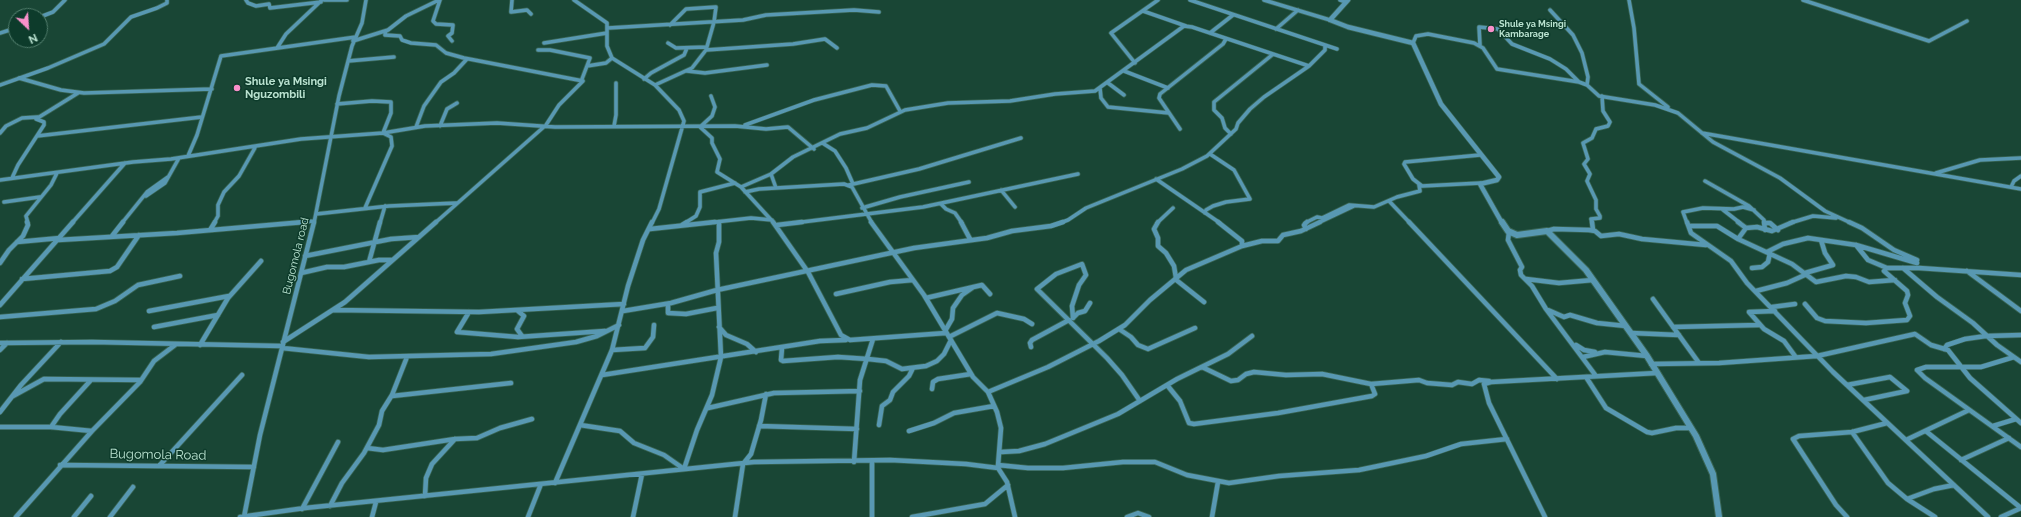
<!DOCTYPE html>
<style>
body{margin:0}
#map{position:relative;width:2021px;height:517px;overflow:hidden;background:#194635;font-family:Raleway,sans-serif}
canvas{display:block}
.north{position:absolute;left:8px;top:8px;width:40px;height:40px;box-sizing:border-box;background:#0d3b2b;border:1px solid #527e6d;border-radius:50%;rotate:155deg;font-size:11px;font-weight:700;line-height:16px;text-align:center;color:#bae2d0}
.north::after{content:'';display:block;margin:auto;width:14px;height:18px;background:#f990ca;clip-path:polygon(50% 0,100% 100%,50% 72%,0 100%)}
</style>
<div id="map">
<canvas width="2021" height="517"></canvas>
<div class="north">N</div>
</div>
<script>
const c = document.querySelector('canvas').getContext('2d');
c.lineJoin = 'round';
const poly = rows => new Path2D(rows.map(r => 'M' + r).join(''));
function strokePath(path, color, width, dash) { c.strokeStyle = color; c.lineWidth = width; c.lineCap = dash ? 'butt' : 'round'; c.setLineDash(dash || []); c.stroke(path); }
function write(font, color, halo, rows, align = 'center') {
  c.font = font + ' Raleway,sans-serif'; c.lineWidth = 3; c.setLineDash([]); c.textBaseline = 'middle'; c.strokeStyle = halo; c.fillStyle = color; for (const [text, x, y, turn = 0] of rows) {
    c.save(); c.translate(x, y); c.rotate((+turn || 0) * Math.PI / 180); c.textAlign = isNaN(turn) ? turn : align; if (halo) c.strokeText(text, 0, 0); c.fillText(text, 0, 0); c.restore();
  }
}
const minorFar1 = poly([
 [246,0,248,3,256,6,269,4,270,8,321,2],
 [324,0,347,0],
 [440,0,433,21,436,24,453,25,452,33,448,36,452,41],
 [512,0,511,12,527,10,531,14],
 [574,0,607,23,607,46,612,58,655,85,679,110,684,121,659,209,652,223],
 [1190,0,1337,49],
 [1264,0,1330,20],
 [1340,0,1346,2],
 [1629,0,1634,28,1639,84,1668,107],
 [1803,0,1929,41,1967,21],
 [1550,10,1573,35,1582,53,1588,77,1587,85],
 [1143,11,1186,26],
 [40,17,53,12,65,0],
 [670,25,686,9,716,7,714,22,706,50],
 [608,28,743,20,766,15,854,10,879,12],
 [1276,29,1298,10],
 [386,31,385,35,400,36,402,40,411,43,436,45,446,53,464,58,583,81,559,105,546,125,435,223],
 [0,33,16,28],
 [1210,33,1233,15],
 [353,41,388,30,406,16,439,0],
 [544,43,607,33],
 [668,43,676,48,707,47],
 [1413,43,1416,36,1428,34,1474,43,1483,48,1497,69,1579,82,1587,85,1599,96,1655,105,1678,113,1713,142,1780,178,1825,211,1851,223],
 [1480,45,1479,27,1498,29,1512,44,1550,59,1566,69,1579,82],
 [277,48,286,34,322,0],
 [538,50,550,50,590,58,582,79],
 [348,61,394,57],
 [1135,63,1111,33,1158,0],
 [587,66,606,63,612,58],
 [687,71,705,73,767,65],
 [1124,71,1168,88],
 [19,78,61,90,84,93,212,89],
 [644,79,651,73,684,55,687,48],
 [1108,83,1124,95],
 [0,85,48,68,104,44,131,17,157,8,167,3,167,0],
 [655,85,692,68,706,50,793,44,825,39,837,48],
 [1100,88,1101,98,1108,107,1169,113],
 [711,96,715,107,712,116,700,127,712,138,712,143,720,159,717,172,741,187,774,223],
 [337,104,372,101,391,102,391,113,383,133,391,137,392,146,365,208],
 [745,125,814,100,872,85,886,86,900,111],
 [440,126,447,109,457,103],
 [614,126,616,115,616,83],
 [416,127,424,106,441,82,454,73,467,59],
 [1180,129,1159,98,1160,94,1223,44,1226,39],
 [0,133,6,126,22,118,38,117],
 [1702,133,2021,189],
 [1231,134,1225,128,1222,118,1214,110,1214,102,1272,55],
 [37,136,202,117],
 [824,144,835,151,846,168,853,184],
 [1480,155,1405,162,1404,164,1413,179,1422,186,1481,183],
 [188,156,197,135,221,56,356,37],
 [1936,173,1980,160,2021,158],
 [771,174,776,188],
 [12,178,18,165,44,125,44,122,36,119,78,93],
 [1156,179,1220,223],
 [0,180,133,162,171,159,301,139,383,133,425,126,497,123,555,127,735,126,766,129,788,127,814,149],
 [1705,181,1749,206,1764,220,1764,223],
 [849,185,919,169,1021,138],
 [741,187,771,174,793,157,840,134,867,128,905,110,948,103,1010,101,1055,94,1095,91,1184,26,1192,27,1309,66],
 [2011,187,2014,181,2021,176],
 [1001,190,1015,207],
 [745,192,759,189,844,184,852,187,872,223],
 [146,196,165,183,179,158],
 [1389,201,1410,223],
 [4,202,40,197],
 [941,204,946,209,955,213,962,223],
 [862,208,900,197,969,182],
 [1722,209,1740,223],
 [1205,213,1206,210,1213,206,1226,202,1250,199,1234,170,1210,154],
 [316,214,389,206,457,203],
 [28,223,26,216,51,185,57,173],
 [72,223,125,163],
 [122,223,147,192,168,177],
 [214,223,218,216,218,205,224,192,239,176,256,146],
 [293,223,314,221],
 [314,223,339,96,352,46,362,23,366,0],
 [380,223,385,206],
 [685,223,696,216,700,207,700,192,735,183],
 [706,223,751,218,772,220],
 [794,223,923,207,1078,174],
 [1060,223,1068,220,1086,208,1182,169,1207,156,1236,129,1238,123,1250,109,1264,97,1309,66,1325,50,1325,45],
 [1157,223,1173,208],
 [1305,223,1317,217,1322,218,1349,205,1374,207,1397,197,1420,191,1419,185],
 [1318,223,1354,206],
 [1592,223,1591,219,1600,218,1600,216,1596,209,1596,200,1587,181,1590,174,1584,164,1588,159,1583,143,1592,138,1596,129,1608,126,1610,122,1603,111,1602,96],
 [1687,223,1683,212,1703,208,1734,209,1743,207,1754,210],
 [1790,223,1813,216,1836,218]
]);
const minor = poly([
 [773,222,808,272,841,335,850,340,946,333],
 [871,222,924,295,973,377,988,392,997,412,1001,428,998,466],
 [961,222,970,239],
 [1158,222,1154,229,1158,238,1158,246,1166,253,1174,266,1176,278],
 [1409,222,1557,379],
 [1592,222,1593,230],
 [1687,222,1691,233,1731,261,1747,283,1833,372,1988,517],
 [1738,222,1746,228],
 [1764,222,1765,230],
 [1849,222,1862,228,1894,250,1917,260],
 [1765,223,1770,223,1778,230],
 [682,225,687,222],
 [777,225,802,222],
 [1689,226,1717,226,1738,239,1792,264,1816,282,1846,276,1856,277,1869,282,1895,280],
 [650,229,715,222],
 [1306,229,1304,225,1307,222],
 [210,230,215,222],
 [1547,231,1554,229,1589,230,1595,231,1601,236,1619,234,1642,239,1706,245],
 [1509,232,1508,240,1522,267,1520,270,1521,275,1532,286,1546,309,1596,376],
 [112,236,123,222],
 [1738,239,1746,228,1757,227,1772,231,1793,222],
 [58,240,177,233,304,222],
 [17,242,60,238],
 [1856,245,1868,260,1887,268],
 [1242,246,1262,241,1278,241,1283,235,1301,231,1320,222],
 [1767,252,1783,244,1808,238,1856,245,1917,263],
 [305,256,391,239,419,237],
 [369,262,380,222],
 [0,263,9,250,23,236,28,225,27,222],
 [1752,268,1762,267,1768,262,1770,253],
 [1903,268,1937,297,1973,323,1997,345,2021,362],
 [1967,271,2021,311],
 [301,273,327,267,344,267,379,260,392,260],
 [1805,273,1833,265,1825,253,1821,240],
 [22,279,110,271,117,267,139,235],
 [1175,279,1204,302],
 [1526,279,1559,283,1593,280],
 [1756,291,1787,283,1807,274],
 [836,294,890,282,913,280],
 [926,298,982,285,990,294],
 [1653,299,1699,363],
 [668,304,668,313,686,314,717,308],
 [1805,304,1817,318,1825,321,1866,323,1907,320,1910,316,1905,303,1908,295,1907,291,1884,271,1887,268,1919,268,2021,275],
 [0,305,73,222],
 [1772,307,1795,304],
 [333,310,479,312,624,304],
 [1548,310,1564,317,1570,315,1597,323,1626,326],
 [149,311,229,296],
 [518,311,524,316,517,329,522,336],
 [623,311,671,303,717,290,914,248,987,238,1012,231,1051,226,1063,222],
 [1775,311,1749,312,1764,329,1784,341,1795,356],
 [469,312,457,332,518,337,605,331],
 [0,317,96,309,115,301,138,285,180,276],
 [1073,318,1072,306,1079,285,1086,275,1082,264,1056,274,1037,289,1107,358,1122,375,1140,401],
 [1073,318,1078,313,1085,311,1090,303],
 [154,327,218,315],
 [719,327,726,335,747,344,756,352],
 [1673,327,1759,325],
 [1119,329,1131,337,1138,345,1148,349,1195,328],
 [945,331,952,319,953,308,962,295,972,288],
 [1631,333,1679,335],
 [949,337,997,313,1024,319,1032,324],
 [283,342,345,302,436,222],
 [0,343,92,342,282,346],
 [200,345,228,298,261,261],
 [1576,345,1584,350,1595,352],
 [1031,347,1030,343,1032,340,1069,320],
 [282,348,369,357,491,354,576,342,597,336,619,325],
 [782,348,781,360,783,361,838,357,868,359,886,361,902,369,926,366,937,361,944,354,951,340],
 [1944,349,1947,345,1965,339,1986,336,2021,335],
 [0,350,7,343],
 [612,350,645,348,653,337,654,325],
 [1583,357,1605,352,1647,356],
 [2014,357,1981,367,1926,367,1917,370,1925,378,2021,447],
 [1651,364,1719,363,1817,356,1915,334,1931,345,1948,350,1970,378,2021,423],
 [1202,367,1231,381,1238,380,1246,374,1254,372,1286,375,1322,374,1371,384,1419,380,1427,383,1452,385,1458,382,1472,384,1479,380,1489,381],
 [602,375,820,341,846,340],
 [1586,377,1606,408,1647,432,1652,433,1676,428,1691,428],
 [1167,385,1180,401,1189,423,1194,424,1278,413,1372,396,1375,394,1371,384],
 [1847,385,1890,377,1907,391,1864,400],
 [932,389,933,382,938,379,971,374],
 [988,392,1048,367,1099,341,1125,325,1150,300,1186,270,1242,246,1242,241,1218,222],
 [13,396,44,379,141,380],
 [392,396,511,383],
 [708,408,774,393,860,391],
 [0,412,21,385,61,342],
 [580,425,620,431,634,443,664,455,684,469,697,430,712,395,721,357,716,253,719,242,719,222],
 [879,425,882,406,890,400,893,392,909,376,913,368],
 [759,426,857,429],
 [1993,426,2016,419],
 [0,427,51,427,92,431],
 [51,427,60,414,91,380],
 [909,431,934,423,954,413,994,406],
 [1852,432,1888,483,1907,499,1935,517],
 [1927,432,2021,508],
 [1906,440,1969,410],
 [367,448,383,450,455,439,477,438,500,428,532,419],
 [1001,452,1019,451,1045,444,1118,414,1177,379,1228,354,1252,336],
 [1961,460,2009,438],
 [872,461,872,517],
 [854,462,860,380,873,339],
 [60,465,254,467],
 [998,465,1028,468,1063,468,1123,462,1155,462,1187,475,1229,483,1279,476,1359,470,1426,456,1461,444,1507,439],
 [159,466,242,375],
 [555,483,612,350,628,286,643,240,652,222],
 [425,496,426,478,432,464,455,439],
 [1907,499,1934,489,1954,485],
 [330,506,342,483,364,453,379,425,382,411,392,395,407,357],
 [302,509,338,442],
 [16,517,92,431,140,382,154,361,175,345],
 [74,517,91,496],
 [110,517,133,487],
 [240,517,305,508,754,462,890,460,966,464,998,468,1007,482,1015,517],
 [244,517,260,435,314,222],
 [372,517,376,502],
 [528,517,541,484],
 [633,517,642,474],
 [735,517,743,464,751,454,761,420,766,394],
 [912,517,985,504,1008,485],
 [1127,517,1138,513,1149,517],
 [1212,517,1218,482],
 [1545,517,1489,403,1484,384,1491,382,1657,373],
 [1847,517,1836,505,1793,439,1799,436,1852,432,1887,423],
 [2001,517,2021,508]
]);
const tertiaryFar1 = poly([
 [1348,0,1330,20,1348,27,1413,43,1441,104,1499,177,1497,180,1480,184,1502,223]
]);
const tertiary = poly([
 [1502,222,1508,231,1517,235,1547,231,1586,270,1647,356,1696,436,1713,474,1719,517]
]);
strokePath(minorFar1, '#396554', 5);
strokePath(minor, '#396554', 6);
strokePath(tertiaryFar1, '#396554', 6);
strokePath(tertiary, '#396554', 8);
strokePath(minorFar1, '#5898b2', 3.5);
strokePath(minor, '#5898b2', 4.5);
strokePath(tertiaryFar1, '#5898b2', 4.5);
strokePath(tertiary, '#5898b2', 6);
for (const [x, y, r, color] of [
 [1491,29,4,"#f990ca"],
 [237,88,4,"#f990ca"]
]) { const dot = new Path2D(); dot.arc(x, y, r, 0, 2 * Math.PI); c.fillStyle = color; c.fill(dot); strokePath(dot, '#0d3b2b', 1.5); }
write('bold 9px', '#bae2d0', '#0d3b2b', [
 ["Shule ya Msingi",1499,24],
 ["Kambarage",1499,34]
], 'left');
write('bold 11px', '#bae2d0', '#0d3b2b', [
 ["Shule ya Msingi",245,82],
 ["Nguzombili",245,95]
], 'left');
write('11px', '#bae2d0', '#0d3b2b', [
 ["Bugomola road",296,256,-76]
]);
write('13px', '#bae2d0', '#0d3b2b', [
 ["Bugomola Road",158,455,1]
]);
</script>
